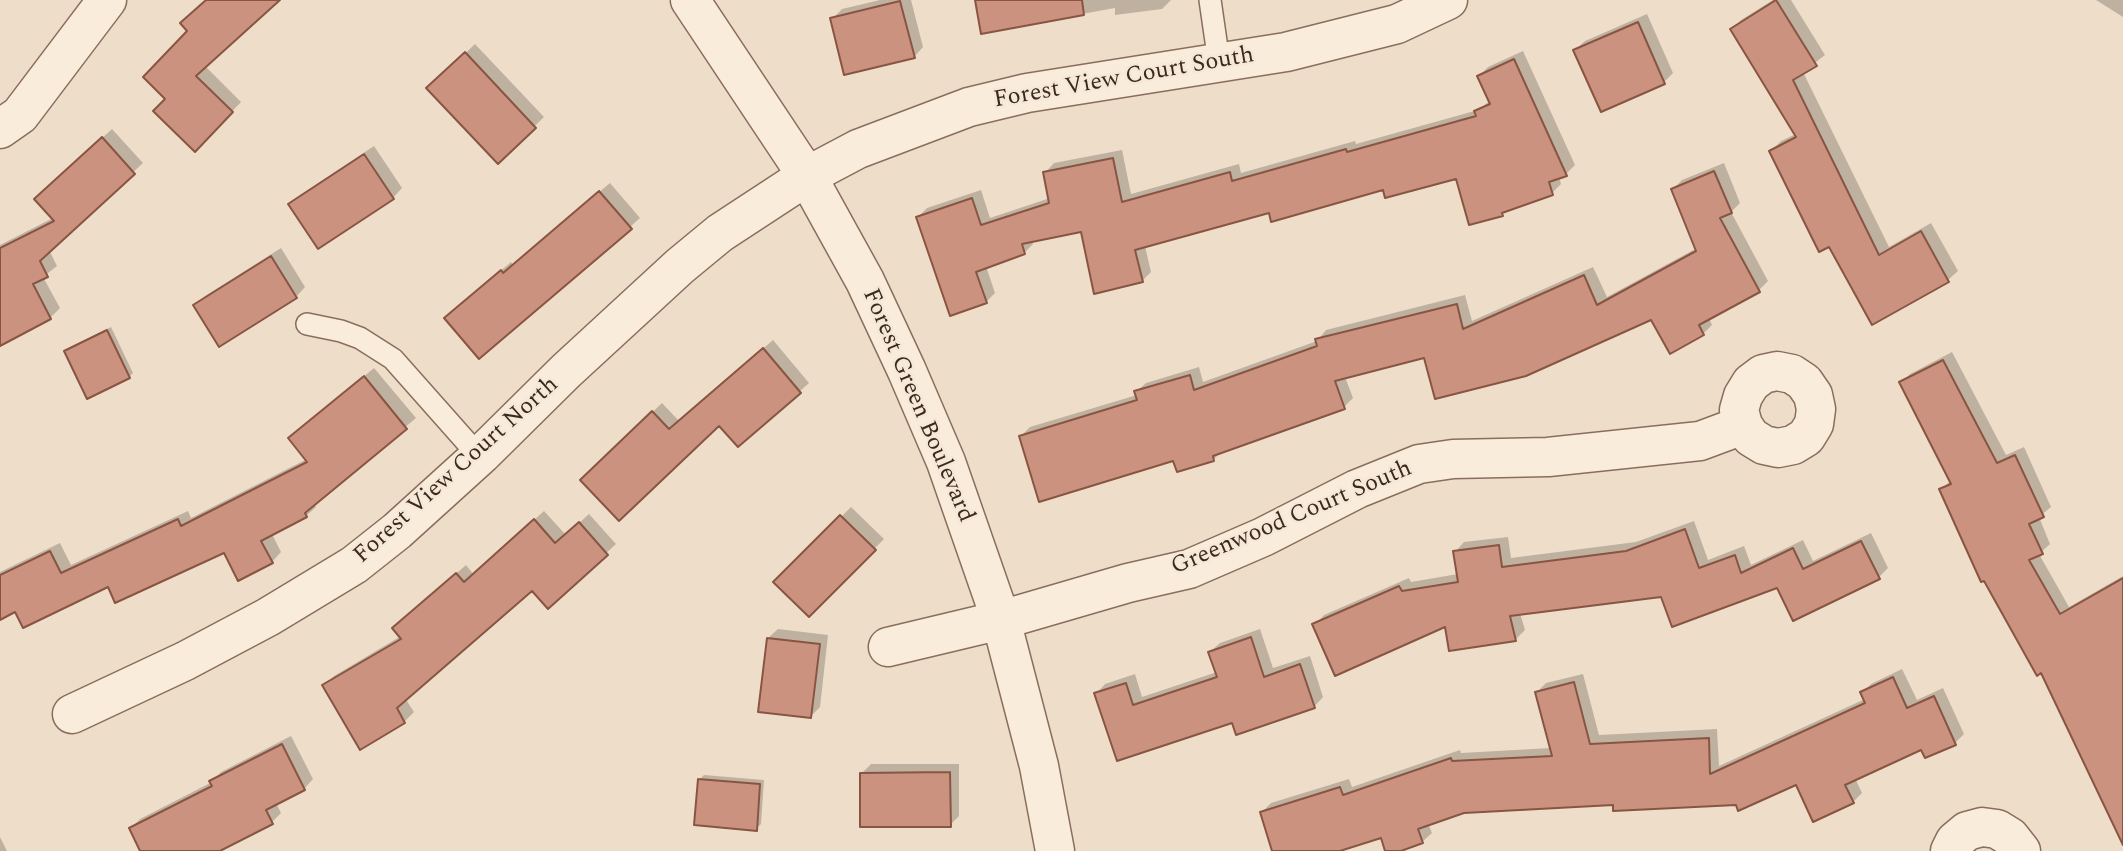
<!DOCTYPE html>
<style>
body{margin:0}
canvas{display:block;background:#eeddc8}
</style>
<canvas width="2123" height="851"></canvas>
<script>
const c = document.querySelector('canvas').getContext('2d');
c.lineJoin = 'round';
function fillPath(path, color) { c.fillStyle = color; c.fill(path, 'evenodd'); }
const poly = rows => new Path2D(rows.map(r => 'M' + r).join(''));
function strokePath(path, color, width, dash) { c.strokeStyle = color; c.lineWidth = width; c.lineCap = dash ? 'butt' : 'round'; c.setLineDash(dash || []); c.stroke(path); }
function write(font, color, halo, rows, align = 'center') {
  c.font = font + ' Spectral,serif'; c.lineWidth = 5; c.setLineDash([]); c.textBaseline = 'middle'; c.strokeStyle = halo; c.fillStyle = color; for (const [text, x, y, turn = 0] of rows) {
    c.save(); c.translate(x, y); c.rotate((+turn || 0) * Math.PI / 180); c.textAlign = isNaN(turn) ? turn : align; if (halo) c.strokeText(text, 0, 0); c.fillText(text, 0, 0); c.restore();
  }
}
fillPath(poly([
 [208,0,277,0,205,66,241,102,195,150,168,99,190,31],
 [880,0,911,0,923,47,914,57,832,19,842,9],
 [977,0,1171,0,1162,9,1115,15,1115,8,983,32],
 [1773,0,1791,0,1825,55,1803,72,1889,247,1931,223,1958,271,1948,280,1872,323,1829,245,1771,151,1781,141,1796,134,1732,29,1741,20],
 [2096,0,2123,0,2123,17],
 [1647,14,1673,73,1664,82,1575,50,1585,41],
 [475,44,544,117,498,162,429,88],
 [1523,51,1575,165,1566,174,1559,177,1561,184,1552,193,1507,209,1502,214,1458,176,1384,188,1270,210,1145,246,1151,272,1142,281,1082,230,1032,240,1033,244,1024,253,986,266,995,293,986,302,918,217,927,208,981,190,990,218,1050,198,1045,173,1054,163,1122,150,1131,194,1239,164,1241,173,1355,141,1356,144,1478,110,1491,100,1479,76,1488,67],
 [112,129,143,163,49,250,57,266,43,277,60,308,50,318,0,344,0,245,53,218,45,190],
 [374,146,402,188,393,198,291,204,300,195],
 [1724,163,1740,203,1731,212,1768,281,1759,290,1709,318,1712,325,1703,334,1652,318,1426,356,1345,377,1353,398,1344,407,1222,451,1213,460,1174,459,1021,436,1030,427,1137,395,1136,392,1146,383,1199,367,1203,382,1317,341,1326,330,1465,295,1472,321,1593,267,1607,297,1697,248,1673,189,1682,180],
 [610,183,640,218,630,227,456,309,511,262,513,265],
 [281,248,305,287,296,297,196,305,205,296],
 [111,327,133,373,129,377,66,351,70,347],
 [773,340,809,383,799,392,582,480,662,403,679,421],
 [1952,352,2006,455,2024,447,2051,507,2039,517,2050,544,2039,554,2069,607,2123,576,2123,843,2042,671,1941,490,1950,481,1902,383,1910,374],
 [374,368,416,418,314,504,316,507,306,516,272,534,281,552,272,562,225,550,16,610,0,618,0,572,60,543,71,565,188,511,191,518,307,459,290,438],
 [851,507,884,539,809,615,776,582],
 [544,511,566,535,589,514,616,544,548,606,532,589,405,698,414,712,404,722,360,747,324,686,334,676,401,636,404,619,466,565,474,575],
 [1694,521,1708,560,1744,546,1751,565,1803,540,1813,561,1871,533,1888,568,1879,577,1662,595,1520,613,1525,630,1515,640,1447,624,1315,625,1324,615,1409,578,1411,582,1458,574,1455,552,1464,542,1508,537,1511,558,1636,542],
 [778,629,828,635,820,707,811,716,768,638],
 [1260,629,1273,668,1310,656,1323,697,1314,707,1233,720,1118,759,1096,694,1105,684,1135,674,1142,697,1217,672,1210,652,1220,643],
 [1902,669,1917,700,1943,688,1964,734,1955,743,1922,748,1855,778,1862,793,1853,802,1797,782,1737,804,1615,803,1464,811,1428,823,1432,833,1422,842,1395,851,1387,851,1382,836,1303,851,1274,851,1262,812,1271,803,1349,779,1352,787,1460,750,1461,753,1551,748,1537,692,1546,683,1583,674,1599,735,1717,729,1719,766,1865,699,1862,693,1871,684],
 [291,736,313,779,304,789,276,803,281,813,272,822,216,851,142,851,131,828,140,819,212,782,221,772],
 [871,764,959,764,959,816,950,825,862,773],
 [704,775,764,780,761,824,756,829,699,780],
 [0,837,7,851,0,851]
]), '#0003');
const building = poly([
 [206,0,280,0,196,76,233,112,195,152,153,111,165,99,143,77,187,31,180,23,206,0],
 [975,0,1082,0,1084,15,981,34,975,0],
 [1776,0,1817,66,1793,80,1879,255,1921,231,1949,282,1872,325,1829,247,1819,252,1769,151,1796,137,1730,29,1776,0],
 [900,1,915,58,844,75,830,18,900,1],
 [1638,22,1665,84,1601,112,1573,50,1638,22],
 [465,52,536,128,498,164,426,88,465,52],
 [1514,59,1567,176,1549,182,1553,195,1502,213,1503,216,1469,225,1456,179,1385,198,1383,190,1271,222,1269,213,1135,250,1143,282,1094,294,1081,232,1022,244,1025,254,976,272,987,303,950,316,916,217,972,198,981,225,1049,203,1043,172,1113,158,1122,202,1230,172,1232,181,1346,149,1347,152,1476,116,1474,111,1490,104,1477,76,1514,59],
 [102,137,135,174,40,261,48,277,33,284,51,319,0,346,0,248,54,221,34,199,102,137],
 [364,154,394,199,318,249,288,204,364,154],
 [1714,171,1732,213,1720,218,1760,292,1699,325,1704,335,1670,354,1651,320,1526,376,1435,399,1424,358,1335,381,1345,409,1213,456,1214,461,1177,472,1173,461,1039,502,1019,436,1137,400,1134,391,1190,375,1194,390,1317,346,1315,339,1457,304,1463,329,1584,275,1597,305,1696,251,1671,189,1714,171],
 [599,191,632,229,479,359,444,318,501,270,503,273,599,191],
 [271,256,297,298,219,347,193,305,271,256],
 [107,330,130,378,87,399,64,351,107,330],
 [763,348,801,393,738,447,719,426,619,521,580,480,652,411,669,429,763,348],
 [1943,360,1997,463,2015,455,2044,517,2029,524,2043,554,2029,560,2060,614,2123,578,2123,845,2041,673,2037,676,1984,581,1981,582,1939,489,1951,484,1899,382,1943,360],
 [364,376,407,429,305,513,307,517,261,541,273,563,238,581,224,553,115,603,108,587,23,628,15,612,0,620,0,575,50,551,61,573,178,519,181,526,307,462,288,438,364,376],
 [840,515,876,550,809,617,773,582,840,515],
 [534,519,555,543,579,522,608,555,548,609,532,591,397,708,405,723,360,750,322,685,401,639,392,628,456,573,464,582,534,519],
 [1685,529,1699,568,1735,555,1741,573,1793,548,1803,569,1861,541,1880,579,1793,621,1777,588,1672,627,1661,597,1510,616,1516,641,1449,651,1445,627,1335,676,1312,624,1399,586,1402,591,1458,582,1453,551,1499,545,1502,567,1626,551,1685,529],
 [1251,637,1264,677,1300,664,1315,708,1236,735,1232,723,1117,761,1094,693,1126,683,1133,705,1217,677,1208,652,1251,637],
 [767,638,820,644,811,718,758,712,767,638],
 [1893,677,1907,708,1934,696,1956,745,1925,758,1921,750,1845,785,1854,803,1813,822,1796,785,1738,811,1736,805,1613,811,1613,805,1464,813,1418,829,1423,843,1401,851,1385,851,1381,838,1340,851,1272,851,1260,812,1340,787,1343,795,1451,758,1452,761,1552,756,1535,692,1574,682,1590,744,1709,738,1710,774,1865,703,1860,692,1893,677],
 [282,744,305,790,266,810,273,824,220,851,140,851,129,828,212,786,209,781,282,744],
 [950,772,951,827,860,827,860,773,950,772],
 [698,779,760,784,757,831,694,825,698,779]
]);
fillPath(building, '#cb937f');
strokePath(building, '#895543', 2);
const service = poly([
 [1210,0,1219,62],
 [307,324,341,331,360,338,393,359,479,456]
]);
const minor = poly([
 [690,0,807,176,865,281,907,371,946,462,1001,620,1039,766,1055,851],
 [0,129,20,115,107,0],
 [888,647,1001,620,1128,583,1189,569,1263,537,1357,489,1419,464,1453,459,1548,457,1700,441,1743,425,1739,410,1743,396,1751,383,1763,374,1777,371,1792,374,1804,382,1813,395,1816,409,1814,424,1806,437,1793,445,1778,448,1764,445,1751,437,1743,425],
 [72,714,185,661,268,617,354,565,397,531,482,454,566,371,680,266,720,233,807,176,858,149,969,107,1027,93,1286,52,1397,24,1448,0],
 [1950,851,1955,841,1967,831,1982,827,1997,829,2010,837,2021,851]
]);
strokePath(service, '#8a6e5d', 24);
strokePath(minor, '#8a6e5d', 41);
strokePath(service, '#f9ecdb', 21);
strokePath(minor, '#f9ecdb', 38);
write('24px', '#3b2920', '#f5e8d7', [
 ["Forest View Court South",1124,79,-10],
 ["Forest Green Boulevard",917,406,67],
 ["Forest View Court North",457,471,-42],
 ["Greenwood Court South",1292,519,-23]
]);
</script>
